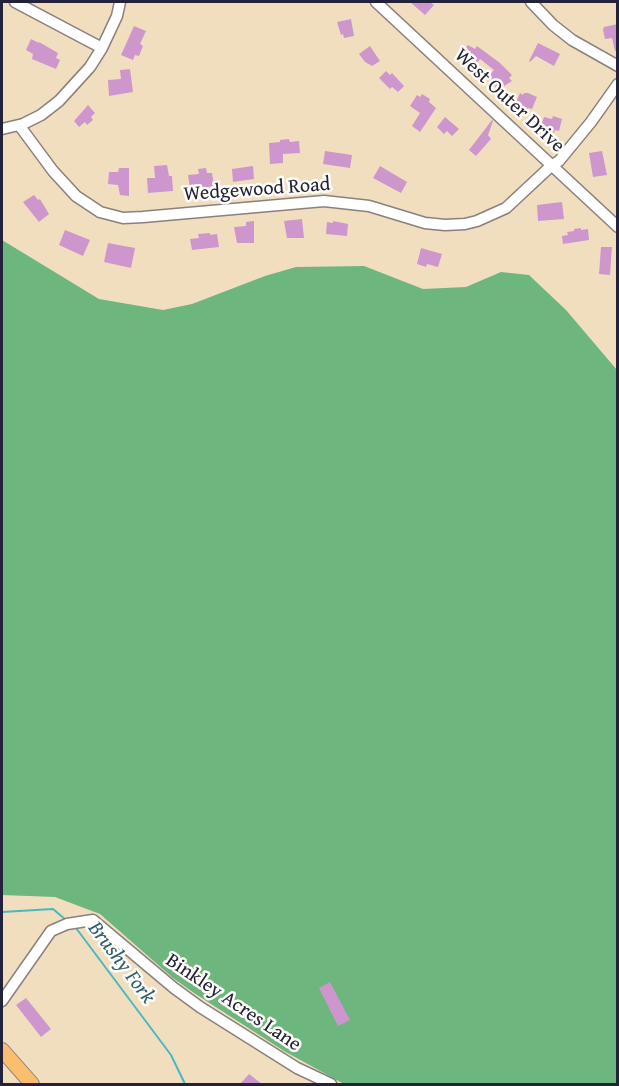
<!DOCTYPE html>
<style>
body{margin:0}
#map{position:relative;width:619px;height:1086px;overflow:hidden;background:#f1debf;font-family:"Gentium Book Plus",serif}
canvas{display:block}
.frame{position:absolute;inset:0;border:3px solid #22223b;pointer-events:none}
</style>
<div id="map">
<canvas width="619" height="1086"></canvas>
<div class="frame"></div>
</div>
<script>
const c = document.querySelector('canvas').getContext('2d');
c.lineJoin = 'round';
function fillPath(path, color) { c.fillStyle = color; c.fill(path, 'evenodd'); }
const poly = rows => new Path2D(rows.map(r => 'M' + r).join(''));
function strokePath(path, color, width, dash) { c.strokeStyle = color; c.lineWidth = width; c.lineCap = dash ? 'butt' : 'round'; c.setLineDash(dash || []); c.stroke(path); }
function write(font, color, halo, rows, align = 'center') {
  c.font = font + ' "Gentium Book Plus",serif'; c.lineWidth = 5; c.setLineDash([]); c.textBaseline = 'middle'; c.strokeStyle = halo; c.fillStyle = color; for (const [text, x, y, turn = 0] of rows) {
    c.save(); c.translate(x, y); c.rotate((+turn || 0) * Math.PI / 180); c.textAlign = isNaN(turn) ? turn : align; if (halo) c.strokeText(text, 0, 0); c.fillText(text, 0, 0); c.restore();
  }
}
fillPath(poly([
 [2,240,99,299,163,310,192,304,265,276,296,267,364,266,423,289,466,287,501,272,529,275,566,310,617,370,617,1084,344,1084,284,1051,194,993,173,978,100,914,55,897,2,895]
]), '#6db67d');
strokePath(poly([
 [2,912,53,909,66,920],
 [76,928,171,1055,185,1084]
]), '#49b8c0', 2);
fillPath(poly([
 [410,2,430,2,434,5,425,15],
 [351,19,354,36,344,38,343,34,341,35,337,22],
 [618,24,618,50,615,51,612,38,605,39,603,30,604,27],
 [134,26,146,31,140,44,143,46,139,56,135,55,133,60,121,55],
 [31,39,39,43,39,42,58,53,56,58,60,60,56,69,32,59,33,54,26,50],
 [538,43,560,54,554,66,536,56,530,62,529,61],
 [468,45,475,49,477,46,500,63,512,75,509,78,512,81,501,88,498,85,496,88,488,76,494,70,480,59,477,63,474,61,473,63,462,53],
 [370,46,380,61,372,66,365,62,359,54],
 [130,69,133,92,109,96,108,80,121,79,120,70],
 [386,71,390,75,392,73,404,86,398,92,392,87,390,89,379,78],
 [520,93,523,95,524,93,528,93,537,97,532,109,528,108,527,110,516,102],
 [422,94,430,99,429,102,436,108,420,132,412,126,420,113,410,106,417,95,420,97],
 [88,105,95,113,91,117,93,120,87,125,85,122,79,127,74,121],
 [553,116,562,119,559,131,555,130,554,133,541,126,544,117,552,119],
 [445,117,459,129,452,136,447,131,444,134,437,127],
 [492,120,493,121,488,135,491,139,476,156,469,150],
 [289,139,290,142,299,141,300,153,283,154,283,163,270,164,269,143,280,142,280,140],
 [325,151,352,155,350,168,323,164],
 [602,151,607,175,593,177,589,153],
 [167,165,169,176,172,176,173,191,148,193,147,178,155,178,154,166],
 [253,166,254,179,233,182,232,169],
 [380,166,407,182,401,193,373,178],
 [119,168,129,168,129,196,120,195,118,185,108,184,109,172,118,172],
 [206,168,207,173,212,173,214,186,195,189,195,188,190,188,188,175,199,174,198,169],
 [34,195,38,200,40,199,49,214,39,222,23,202],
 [562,202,564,219,538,221,537,205],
 [302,219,304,238,287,238,284,221],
 [254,221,254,243,237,243,234,227,246,226,246,222],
 [333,221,348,224,347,236,326,234,327,222,333,223],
 [581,228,581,230,588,229,589,240,563,244,562,236,568,235,567,232,574,231,574,229],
 [65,230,90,240,83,256,59,245],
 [210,233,210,235,217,234,219,247,192,250,190,239,199,238,198,234],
 [108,243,135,248,131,268,104,262],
 [601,247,612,247,610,275,599,274],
 [421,248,442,254,438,267,427,264,426,267,417,264],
 [330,982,350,1020,338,1026,319,988],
 [26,998,51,1029,41,1037,16,1005],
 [249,1074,262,1084,240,1084]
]), '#cd97ce');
const minor = poly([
 [15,2,102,48],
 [376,2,618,227],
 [531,2,553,25,572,40,618,66],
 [19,125,53,171,76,196,100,212,123,218,143,217,324,201,369,206,425,223,445,225,465,224,477,221,506,208,551,166,559,161,591,122,618,84],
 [2,129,23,124,41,115,59,101,90,67,102,48,117,16,120,2],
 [2,1001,51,931,67,924,93,920,174,988,200,1007,297,1068,331,1084]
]);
const major = poly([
 [2,1050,32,1084]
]);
strokePath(minor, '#8a807d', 13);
strokePath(major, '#8a807d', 16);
strokePath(minor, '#fff', 10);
strokePath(major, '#fbbd6e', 14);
write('20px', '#22223b', '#fdfcf7', [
 ["West Outer Drive",509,101,43],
 ["Wedgewood Road",257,190,-4],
 ["Binkley Acres Lane",233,1003,34]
]);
write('italic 21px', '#325e70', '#fdfcf7', [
 ["Brushy Fork",121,963,53]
]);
</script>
